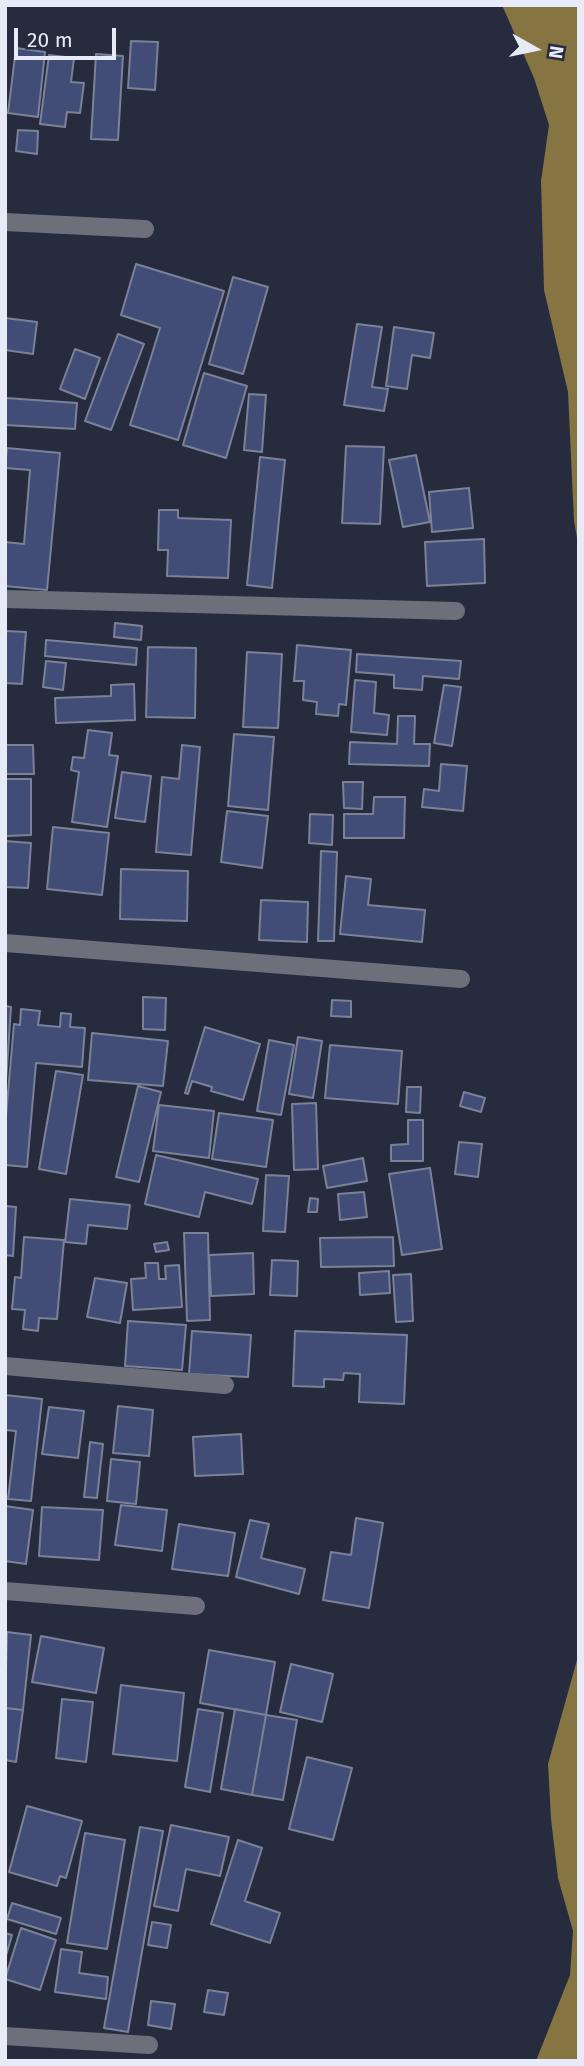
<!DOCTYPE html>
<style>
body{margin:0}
#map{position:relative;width:584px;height:2066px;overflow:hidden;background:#262b3e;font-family:"Fira Sans",sans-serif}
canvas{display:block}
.frame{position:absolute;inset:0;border:7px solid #e7ebf7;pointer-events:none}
.north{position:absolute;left:500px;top:14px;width:70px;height:70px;-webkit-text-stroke:5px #262b3e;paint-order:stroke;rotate:99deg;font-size:19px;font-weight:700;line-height:28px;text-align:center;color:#e7ebf7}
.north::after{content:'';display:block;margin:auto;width:24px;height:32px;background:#e7ebf7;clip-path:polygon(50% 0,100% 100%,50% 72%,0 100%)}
.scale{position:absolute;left:14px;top:28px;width:102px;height:32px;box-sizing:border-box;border:4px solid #e7ebf7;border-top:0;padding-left:9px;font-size:21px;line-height:24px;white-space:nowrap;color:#e7ebf7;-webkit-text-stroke:5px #262b3e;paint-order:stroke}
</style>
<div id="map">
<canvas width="584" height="2066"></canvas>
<div class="frame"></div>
<div class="north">N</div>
<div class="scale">20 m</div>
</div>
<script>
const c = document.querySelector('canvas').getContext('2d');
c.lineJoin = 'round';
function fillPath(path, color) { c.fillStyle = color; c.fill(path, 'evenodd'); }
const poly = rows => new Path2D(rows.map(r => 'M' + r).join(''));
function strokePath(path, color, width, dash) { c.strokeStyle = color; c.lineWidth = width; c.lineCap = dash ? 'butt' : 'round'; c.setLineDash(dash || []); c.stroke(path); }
fillPath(poly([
 [502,5,579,5,579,549,574,521,568,392,544,290,541,181,549,125,534,78],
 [579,1653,579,2061,536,2061,570,1975,573,1931,558,1878,551,1819,548,1764]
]), '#867443');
const building = poly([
 [131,41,158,42,155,90,128,88,131,41],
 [16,48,45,52,38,117,8,113,16,48],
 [96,54,123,56,118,140,91,139,96,54],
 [49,55,74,58,71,82,84,83,80,113,67,112,65,127,40,124,49,55],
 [18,130,38,131,37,154,16,151,18,130],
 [136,264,224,291,178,440,130,425,160,328,121,315,136,264],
 [233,277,268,287,243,374,209,364,233,277],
 [5,318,37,322,33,354,5,350,5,318],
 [357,324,382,327,372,387,388,389,384,411,344,405,357,324],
 [394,327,434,333,430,358,412,355,407,389,386,386,394,327],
 [118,334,144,344,111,430,85,421,118,334],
 [75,349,100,358,85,399,60,389,75,349],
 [204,373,247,386,226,458,183,445,204,373],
 [249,394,266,395,262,452,244,450,249,394],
 [6,398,77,403,75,429,5,425,6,398],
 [346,446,384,447,380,524,342,523,346,446],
 [7,448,60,453,47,590,5,586,5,542,24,544,30,470,5,468,7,448],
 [416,455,430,522,403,527,389,460,416,455],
 [260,457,285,460,272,588,247,585,260,457],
 [469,488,473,528,432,532,429,492,469,488],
 [159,510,178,510,178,518,231,520,228,578,167,576,168,550,158,550,159,510],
 [484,539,485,583,427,586,425,542,484,539],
 [115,623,142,626,141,640,114,637,115,623],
 [5,631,26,632,22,684,5,683,5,631],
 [46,640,137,648,136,665,45,656,46,640],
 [297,645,351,650,346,705,339,704,338,716,316,714,317,702,303,700,304,681,294,681,297,645],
 [148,647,196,648,195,718,146,717,148,647],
 [247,652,282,654,278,728,243,727,247,652],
 [357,654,461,661,459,679,423,676,422,690,394,688,394,675,356,672,357,654],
 [46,661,66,663,63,690,43,687,46,661],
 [355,680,376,682,374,713,389,715,387,735,351,732,355,680],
 [134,684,135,720,56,723,55,698,111,696,111,685,134,684],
 [444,685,461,687,452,746,434,743,444,685],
 [398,716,415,716,414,744,430,744,429,766,349,764,350,742,397,744,398,716],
 [88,730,112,733,109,755,118,756,107,827,72,822,79,772,71,770,73,757,84,758,88,730],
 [234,734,274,737,268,810,228,806,234,734],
 [5,745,33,745,34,774,5,774,5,745],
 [182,745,200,747,191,855,156,852,162,777,179,779,182,745],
 [441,764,467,766,463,811,422,807,424,789,439,791,441,764],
 [122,772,151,776,145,822,115,818,122,772],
 [6,779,31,779,31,835,6,836,6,779],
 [343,782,363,782,362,809,344,808,343,782],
 [374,797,405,797,404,838,344,838,344,814,373,814,374,797],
 [227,811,268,816,262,868,221,862,227,811],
 [310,814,333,815,332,845,309,843,310,814],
 [53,827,109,833,102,895,47,889,53,827],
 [5,841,31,843,28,888,5,887,5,841],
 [321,851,337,852,334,941,318,941,321,851],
 [121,869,188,871,187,921,120,919,121,869],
 [346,876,371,879,368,905,425,910,422,942,340,934,346,876],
 [261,900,308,902,307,942,259,940,261,900],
 [143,997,166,998,165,1030,143,1029,143,997],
 [332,1000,351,1001,351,1017,331,1016,332,1000],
 [5,1006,11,1007,6,1082,5,1082,5,1006],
 [21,1009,40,1011,38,1025,60,1027,61,1013,71,1014,70,1027,85,1028,82,1067,36,1063,27,1167,5,1165,5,1127,14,1024,20,1025,21,1009],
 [205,1027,260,1044,243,1100,211,1091,212,1087,192,1081,188,1094,185,1093,205,1027],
 [92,1033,168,1041,163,1086,88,1080,92,1033],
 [298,1037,322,1041,313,1098,289,1094,298,1037],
 [269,1040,294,1045,281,1115,257,1111,269,1040],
 [330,1045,402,1051,398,1104,325,1098,330,1045],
 [56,1071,83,1075,66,1174,39,1169,56,1071],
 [138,1086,161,1092,139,1182,116,1177,138,1086],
 [407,1087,421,1087,420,1113,406,1112,407,1087],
 [464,1092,485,1098,481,1112,460,1106,464,1092],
 [316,1103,318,1169,294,1170,292,1104,316,1103],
 [159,1105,214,1111,209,1158,153,1151,159,1105],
 [219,1113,273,1120,266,1167,212,1159,219,1113],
 [408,1120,423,1120,423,1161,391,1161,391,1145,408,1144,408,1120],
 [459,1142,482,1144,478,1177,455,1174,459,1142],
 [156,1155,258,1179,252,1204,205,1192,199,1217,145,1204,156,1155],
 [363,1158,367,1181,327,1188,323,1166,363,1158],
 [430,1168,442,1249,402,1255,389,1174,430,1168],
 [266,1175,289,1176,285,1232,263,1231,266,1175],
 [364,1192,367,1217,340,1220,338,1194,364,1192],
 [310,1198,318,1199,317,1212,308,1212,310,1198],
 [70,1199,130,1205,127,1229,88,1225,86,1244,65,1242,70,1199],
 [5,1206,16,1207,13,1256,5,1255,5,1206],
 [184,1233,208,1233,210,1320,187,1321,184,1233],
 [24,1237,64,1240,57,1319,39,1318,38,1331,23,1329,25,1310,12,1309,15,1277,21,1278,24,1237],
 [393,1237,394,1266,321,1267,320,1238,393,1237],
 [167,1242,169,1250,156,1252,154,1244,167,1242],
 [253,1253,254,1294,211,1296,209,1255,253,1253],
 [272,1260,298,1261,297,1296,270,1295,272,1260],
 [145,1263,158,1263,159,1279,166,1279,165,1266,179,1265,182,1307,133,1310,131,1279,146,1278,145,1263],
 [389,1271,390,1293,360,1295,359,1273,389,1271],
 [411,1274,413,1321,396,1322,393,1275,411,1274],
 [95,1278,127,1283,120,1323,87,1317,95,1278],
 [128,1321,186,1325,182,1370,125,1366,128,1321],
 [192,1331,251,1335,248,1377,189,1374,192,1331],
 [295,1331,407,1335,404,1404,359,1402,360,1374,344,1373,343,1380,324,1379,324,1387,293,1386,295,1331],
 [5,1395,42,1399,31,1501,8,1499,16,1431,5,1430,5,1395],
 [118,1406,153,1410,149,1456,113,1453,118,1406],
 [49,1407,84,1411,78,1458,42,1454,49,1407],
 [241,1434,243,1474,195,1476,193,1437,241,1434],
 [90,1442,103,1444,97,1498,84,1497,90,1442],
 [111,1459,140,1462,136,1504,107,1501,111,1459],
 [121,1505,167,1510,162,1551,115,1545,121,1505],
 [5,1506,33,1510,26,1564,5,1561,5,1506],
 [42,1507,103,1510,99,1560,39,1556,42,1507],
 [356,1518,383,1523,369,1608,323,1600,331,1552,351,1555,356,1518],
 [250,1520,269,1524,261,1558,305,1569,299,1594,236,1577,250,1520],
 [179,1524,235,1533,228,1576,172,1569,179,1524],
 [7,1632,31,1635,23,1710,5,1708,7,1632],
 [41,1636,104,1648,96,1693,32,1682,41,1636],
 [209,1650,275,1662,266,1715,200,1703,209,1650],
 [291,1664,333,1674,322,1722,280,1712,291,1664],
 [121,1685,184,1693,177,1761,113,1754,121,1685],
 [62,1699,93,1702,86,1762,56,1758,62,1699],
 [5,1708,23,1710,16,1762,5,1760,5,1708],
 [198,1709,223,1713,210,1792,185,1787,198,1709],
 [235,1709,266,1715,252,1795,221,1789,235,1709],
 [266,1715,297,1720,283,1800,252,1795,266,1715],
 [307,1757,352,1768,333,1840,289,1829,307,1757],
 [27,1806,82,1821,66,1878,60,1876,57,1886,9,1872,27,1806],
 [171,1825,229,1837,220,1876,186,1869,178,1911,154,1906,171,1825],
 [140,1827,163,1831,128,2032,104,2028,140,1827],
 [85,1833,125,1840,107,1949,67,1943,85,1833],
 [238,1840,262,1848,245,1901,280,1913,270,1943,211,1924,238,1840],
 [12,1903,61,1918,56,1934,7,1919,12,1903],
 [152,1922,171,1925,167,1948,148,1945,152,1922],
 [21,1928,56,1940,40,1990,5,1979,21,1928],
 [5,1933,12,1935,5,1959,5,1933],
 [61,1949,82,1952,79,1973,108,1977,106,1999,55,1992,61,1949],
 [208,1990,228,1993,224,2015,204,2012,208,1990],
 [151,2001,175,2004,171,2029,148,2025,151,2001]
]);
fillPath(building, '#414d77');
strokePath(building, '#7b8298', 2);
strokePath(poly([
 [5,222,145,229],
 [5,599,456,611],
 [5,943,461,979],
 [5,1366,225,1385],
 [5,1591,196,1606],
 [5,2036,149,2045]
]), '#6d707a', 18);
</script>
